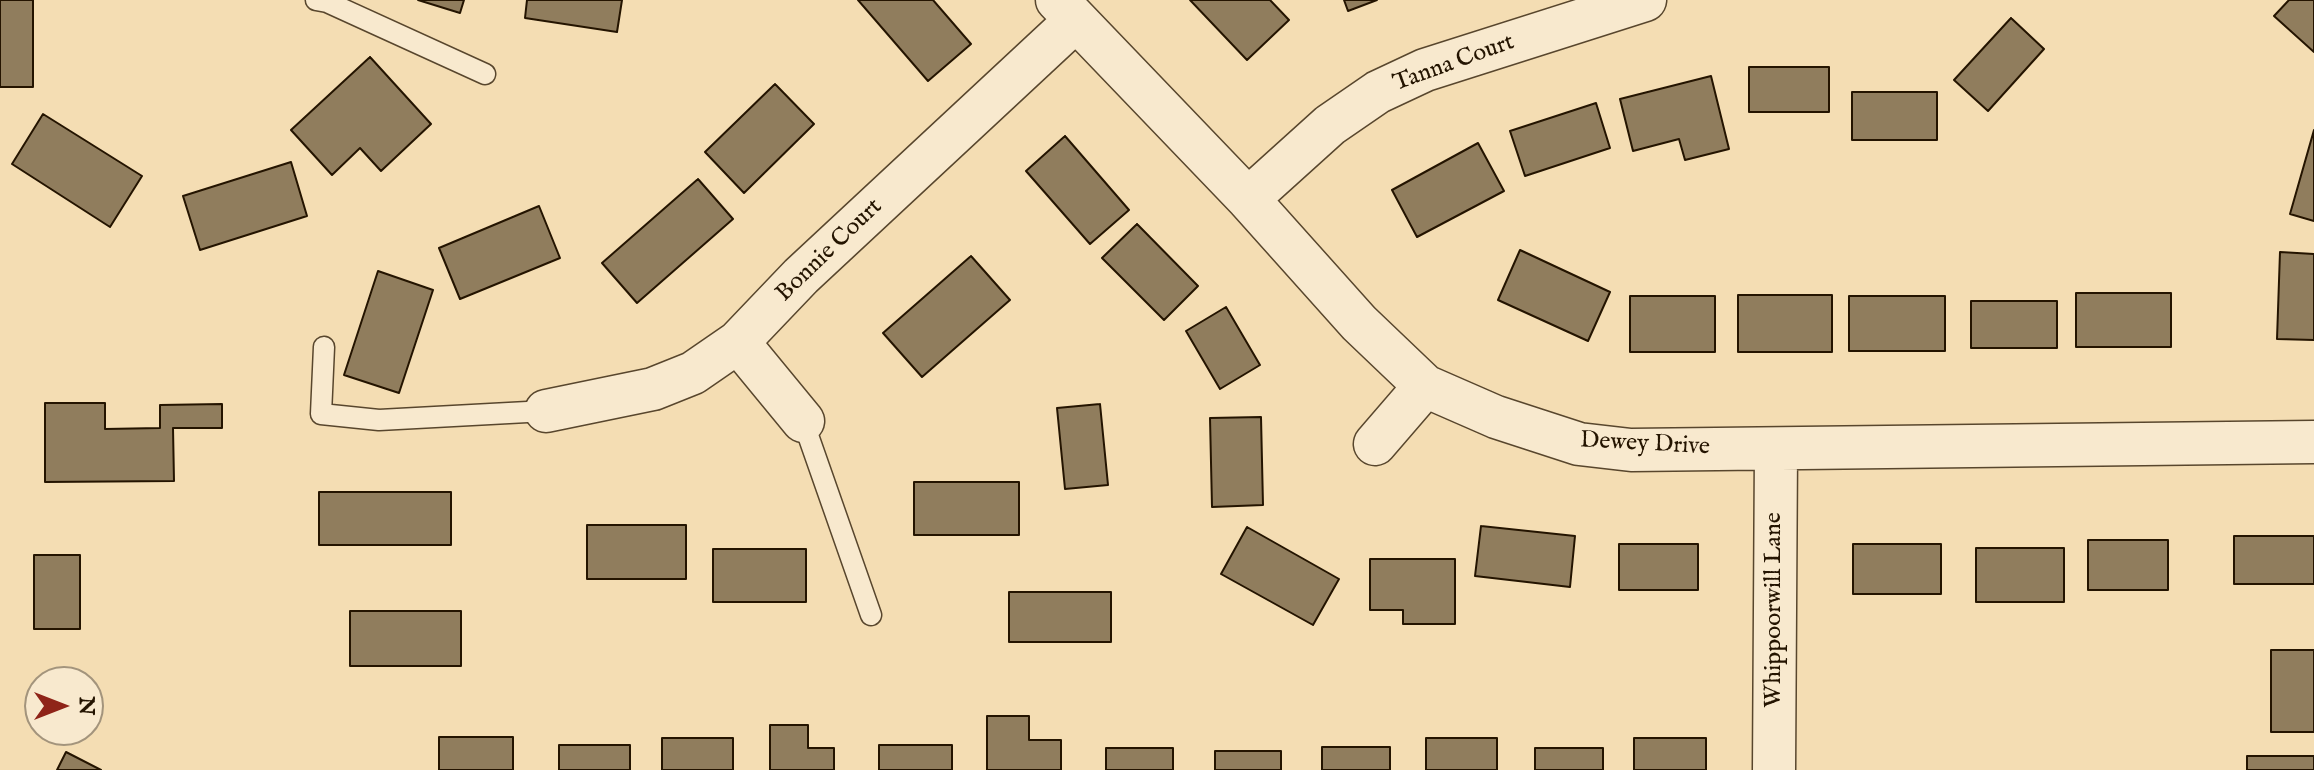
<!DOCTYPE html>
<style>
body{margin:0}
#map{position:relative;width:2314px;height:770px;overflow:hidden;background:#f4ddb3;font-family:"IM FELL English",serif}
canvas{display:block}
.north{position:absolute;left:24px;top:666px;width:80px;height:80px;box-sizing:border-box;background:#f8e9ce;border:2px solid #a3947c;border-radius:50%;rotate:90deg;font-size:22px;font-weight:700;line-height:32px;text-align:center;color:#241400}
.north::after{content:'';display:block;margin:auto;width:28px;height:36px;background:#8f2418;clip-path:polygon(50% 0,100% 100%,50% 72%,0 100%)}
</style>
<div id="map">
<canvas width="2314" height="770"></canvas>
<div class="north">N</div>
</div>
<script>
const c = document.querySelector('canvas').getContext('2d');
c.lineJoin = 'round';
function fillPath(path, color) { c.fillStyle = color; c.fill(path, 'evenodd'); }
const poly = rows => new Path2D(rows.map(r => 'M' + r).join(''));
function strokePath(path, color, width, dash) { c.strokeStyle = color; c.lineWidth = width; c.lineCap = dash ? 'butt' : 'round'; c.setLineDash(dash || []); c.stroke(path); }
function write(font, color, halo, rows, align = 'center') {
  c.font = font + ' "IM FELL English",serif'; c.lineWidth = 6; c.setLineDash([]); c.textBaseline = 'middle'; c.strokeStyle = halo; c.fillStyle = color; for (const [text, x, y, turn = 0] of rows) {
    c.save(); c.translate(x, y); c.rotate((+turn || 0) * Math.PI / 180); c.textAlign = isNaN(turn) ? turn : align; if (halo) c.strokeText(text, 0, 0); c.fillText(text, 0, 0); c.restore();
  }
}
const building = poly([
 [0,0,33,0,33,87,0,87,0,0],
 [418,0,464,0,460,13,418,0],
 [527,0,622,0,617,32,525,18,527,0],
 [858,0,933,0,971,44,928,81,858,0],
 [1190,0,1270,0,1289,20,1247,60,1190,0],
 [1344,0,1377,0,1348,11,1344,0],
 [2289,0,2314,0,2314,52,2274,16,2289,0],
 [2011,18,2044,49,1988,111,1954,80,2011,18],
 [370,57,431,124,381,171,360,148,332,175,291,130,370,57],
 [1749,67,1829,67,1829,112,1749,112,1749,67],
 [1711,76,1729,149,1685,160,1679,139,1633,151,1620,99,1711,76],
 [775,84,814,124,744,193,705,152,775,84],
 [1852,92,1937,92,1937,140,1852,140,1852,92],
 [1596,103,1610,148,1525,176,1510,131,1596,103],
 [43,114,142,176,110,227,12,164,43,114],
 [2314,130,2314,221,2290,214,2314,130],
 [1065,136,1129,210,1090,244,1026,171,1065,136],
 [1478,143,1504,191,1417,237,1392,190,1478,143],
 [291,162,307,216,200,250,183,196,291,162],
 [698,179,733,219,637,303,602,263,698,179],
 [539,206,560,258,460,299,439,248,539,206],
 [1137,224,1198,286,1164,320,1102,258,1137,224],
 [1520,250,1610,292,1588,341,1498,300,1520,250],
 [2280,252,2314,254,2314,340,2277,339,2280,252],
 [971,256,1010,300,922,377,883,333,971,256],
 [378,271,433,290,399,393,344,375,378,271],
 [2076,293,2171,293,2171,347,2076,347,2076,293],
 [1738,295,1832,295,1832,352,1738,352,1738,295],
 [1630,296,1715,296,1715,352,1630,352,1630,296],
 [1849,296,1945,296,1945,351,1849,351,1849,296],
 [1971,301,2057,301,2057,348,1971,348,1971,301],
 [1226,307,1260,365,1220,389,1186,331,1226,307],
 [45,403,105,403,105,429,160,428,160,405,222,404,222,428,173,428,174,481,45,482,45,403],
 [1100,404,1108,485,1065,489,1057,408,1100,404],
 [1261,417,1263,505,1212,507,1210,418,1261,417],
 [914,482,1019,482,1019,535,914,535,914,482],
 [319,492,451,492,451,545,319,545,319,492],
 [587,525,686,525,686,579,587,579,587,525],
 [1481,526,1575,536,1570,587,1475,576,1481,526],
 [1247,527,1339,579,1313,625,1221,574,1247,527],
 [2234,536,2314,536,2314,584,2234,584,2234,536],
 [2088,540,2168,540,2168,590,2088,590,2088,540],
 [1619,544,1698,544,1698,590,1619,590,1619,544],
 [1853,544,1941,544,1941,594,1853,594,1853,544],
 [1976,548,2064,548,2064,602,1976,602,1976,548],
 [713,549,806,549,806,602,713,602,713,549],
 [34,555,80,555,80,629,34,629,34,555],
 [1370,559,1455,559,1455,624,1403,624,1403,610,1370,610,1370,559],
 [1009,592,1111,592,1111,642,1009,642,1009,592],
 [350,611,461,611,461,666,350,666,350,611],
 [2271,650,2314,650,2314,732,2271,732,2271,650],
 [987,716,1029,716,1029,740,1061,740,1061,770,987,770,987,716],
 [770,725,808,725,808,748,834,748,834,770,770,770,770,725],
 [439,737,513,737,513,770,439,770,439,737],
 [662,738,733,738,733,770,662,770,662,738],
 [1426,738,1497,738,1497,770,1426,770,1426,738],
 [1634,738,1706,738,1706,770,1634,770,1634,738],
 [559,745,630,745,630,770,559,770,559,745],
 [879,745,952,745,952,770,879,770,879,745],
 [1322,747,1390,747,1390,770,1322,770,1322,747],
 [1106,748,1173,748,1173,770,1106,770,1106,748],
 [1535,748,1603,748,1603,770,1535,770,1535,748],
 [1215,751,1281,751,1281,770,1215,770,1215,751],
 [66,752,101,770,57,770,66,752],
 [2247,756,2314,756,2314,770,2247,770,2247,756]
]);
fillPath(building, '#907d5d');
strokePath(building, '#241400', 2);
const lane = poly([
 [316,0,327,2,485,74],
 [324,347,321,414,379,420,546,411],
 [803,421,871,615]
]);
const street = poly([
 [1057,0,1248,199,1359,323,1425,386,1496,417,1579,444,1631,450,2314,442],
 [1248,199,1330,125,1378,92,1425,70,1645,0],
 [738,342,803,421],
 [546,411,653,389,693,373,738,342,801,276,1075,21],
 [1375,444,1425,386],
 [1774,770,1776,449]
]);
strokePath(lane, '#58462d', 23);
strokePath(street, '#58462d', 45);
strokePath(lane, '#f8e9ce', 20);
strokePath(street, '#f8e9ce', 42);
write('24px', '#241400', '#f8e9ce', [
 ["Tanna Court",1454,64,-20],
 ["Bonnie Court",830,251,-44],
 ["Dewey Drive",1645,445,3],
 ["Whippoorwill Lane",1775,610,-90]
]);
</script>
